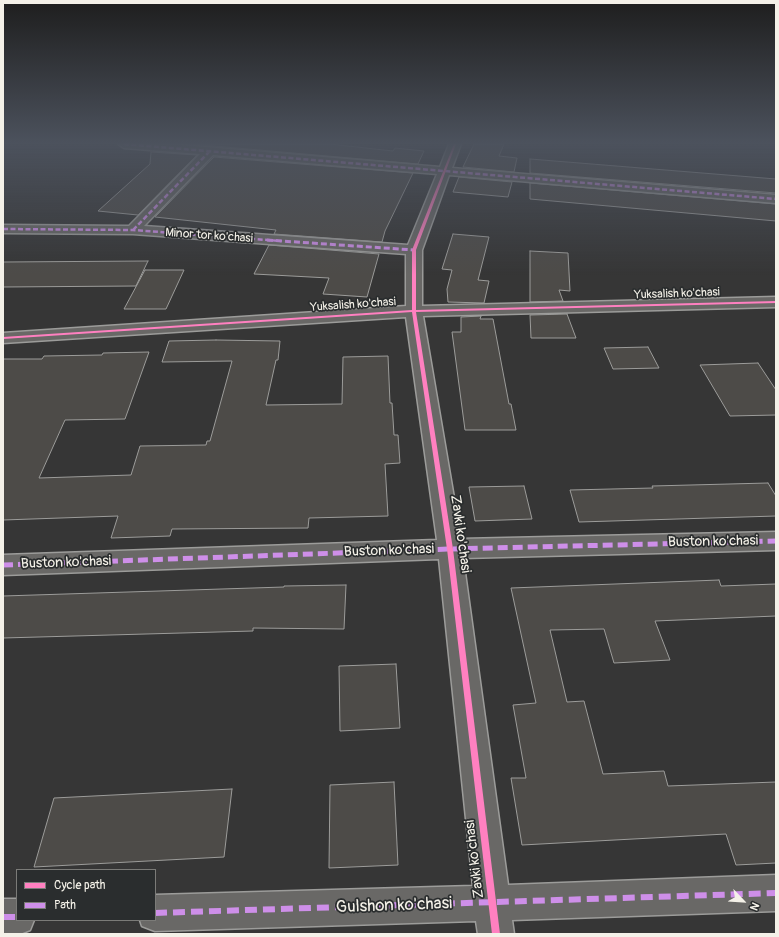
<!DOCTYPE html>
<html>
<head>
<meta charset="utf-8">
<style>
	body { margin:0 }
	#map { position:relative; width:779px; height:937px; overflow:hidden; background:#363636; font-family:Pangolin,sans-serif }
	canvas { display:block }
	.frame { position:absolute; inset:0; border:4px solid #f4f1e8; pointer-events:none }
	.legend { position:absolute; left:16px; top:869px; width:140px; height:52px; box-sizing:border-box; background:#2a2d2e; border:1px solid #7b7b78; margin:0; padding:5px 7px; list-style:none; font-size:12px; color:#f4f1e8 }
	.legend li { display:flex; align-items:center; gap:8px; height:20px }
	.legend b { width:20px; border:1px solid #7b7b78 }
	.north { position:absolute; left:723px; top:881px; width:40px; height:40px; -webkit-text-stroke:3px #2a2d2e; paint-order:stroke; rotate:115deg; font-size:11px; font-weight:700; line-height:16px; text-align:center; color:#f4f1e8 }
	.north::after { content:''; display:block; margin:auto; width:14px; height:18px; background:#f4f1e8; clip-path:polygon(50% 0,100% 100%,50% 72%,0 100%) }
</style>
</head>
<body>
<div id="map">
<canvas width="779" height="937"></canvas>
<div class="frame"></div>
<ul class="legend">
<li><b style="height:5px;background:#ff80c0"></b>Cycle path</li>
<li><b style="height:5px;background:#ce8fe9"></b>Path</li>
</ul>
<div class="north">N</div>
</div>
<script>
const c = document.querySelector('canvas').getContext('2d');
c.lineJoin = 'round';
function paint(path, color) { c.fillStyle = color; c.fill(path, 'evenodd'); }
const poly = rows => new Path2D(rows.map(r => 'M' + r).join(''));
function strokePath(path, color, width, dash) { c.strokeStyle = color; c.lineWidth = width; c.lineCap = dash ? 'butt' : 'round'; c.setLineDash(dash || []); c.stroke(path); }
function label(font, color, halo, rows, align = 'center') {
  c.font = font + ' Pangolin,sans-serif'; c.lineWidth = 3.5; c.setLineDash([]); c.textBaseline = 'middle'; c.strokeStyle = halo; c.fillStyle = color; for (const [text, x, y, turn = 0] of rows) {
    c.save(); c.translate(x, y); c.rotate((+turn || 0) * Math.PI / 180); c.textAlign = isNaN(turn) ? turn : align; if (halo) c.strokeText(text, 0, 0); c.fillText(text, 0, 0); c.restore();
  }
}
const building = poly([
	[191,144,330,144,393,151,395,148,424,151,418,164,191,144],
	[474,144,504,144,499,156,517,158,514,172,463,167,474,144],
	[151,152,197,155,138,215,98,211,150,164,151,152],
	[214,157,413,173,385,231,382,242,274,234,276,230,155,217,214,157],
	[530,159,776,179,776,193,530,173,530,159],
	[459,177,512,182,508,197,453,192,459,177],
	[530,183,776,204,776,221,530,199,530,183],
	[453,234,489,237,478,280,489,281,484,303,448,302,447,289,452,270,442,269,453,234],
	[269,245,379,254,367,297,323,294,329,278,254,274,269,245],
	[530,251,568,253,570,291,559,290,563,301,530,302,530,251],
	[148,261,136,286,3,287,3,262,148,261],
	[145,270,184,270,166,309,124,309,145,270],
	[567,314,576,338,531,338,530,315,567,314],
	[481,316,480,319,493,319,509,404,511,404,516,430,465,430,452,332,461,332,461,317,481,316],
	[216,340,280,341,278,360,276,360,266,405,342,404,343,357,388,356,390,403,392,403,394,435,398,435,400,463,385,464,388,516,309,518,308,528,172,529,170,536,111,538,118,516,3,520,3,359,42,359,44,356,102,355,103,353,149,352,125,419,65,420,39,478,131,475,140,446,206,445,207,441,210,441,232,361,162,362,169,341,216,340],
	[648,347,659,368,613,369,604,348,648,347],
	[758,363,776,390,776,415,730,416,700,365,758,363],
	[768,483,776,496,776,516,579,522,570,490,653,488,652,486,768,483],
	[524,486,532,519,475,521,469,487,524,486],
	[719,580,721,586,776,584,776,616,655,621,670,660,614,663,604,629,550,630,567,702,584,701,603,774,664,771,668,786,776,782,776,863,736,865,726,834,522,845,511,778,526,778,513,705,536,703,511,588,719,580],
	[346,585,344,629,253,628,253,631,3,638,3,596,284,587,284,586,346,585],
	[396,664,400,728,340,731,339,666,396,664],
	[394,782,398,865,329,868,330,785,394,782],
	[232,789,224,857,34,867,54,798,232,789]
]);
const street = poly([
	[118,144,170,144,440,167,449,144,461,144,452,168,776,195,776,203,449,175,422,250,422,306,776,297,776,307,423,316,461,539,776,532,776,550,463,558,508,885,776,875,776,911,512,920,514,934,478,934,476,921,155,931,142,926,140,920,155,920,155,895,473,886,439,559,3,575,3,555,437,540,406,317,3,343,3,333,406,306,406,254,133,234,3,233,3,225,129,226,200,154,124,148,118,144],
	[213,155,437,174,408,245,144,226,213,155],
	[3,899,17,899,17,920,34,920,30,930,20,934,3,934,3,899]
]);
const quietFar3 = poly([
	[124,144,776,199],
	[3,229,133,230,281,241],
	[133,230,209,152]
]);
const quietFar2 = poly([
	[267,240,414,250]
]);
const quietFar1 = poly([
	[3,565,450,549,776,541]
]);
const quiet = poly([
	[155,913,776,893],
	[3,917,17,917]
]);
const cycleway = poly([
	[454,144,456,144,416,250,416,310,776,301,776,303,416,312,453,549,500,934,492,934,447,549,412,312,3,339,3,337,412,310,412,250,454,144]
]);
const farStreetnames = [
	["Minor tor ko'chasi",209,236,4],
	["Yuksalish ko'chasi",677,294,-2],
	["Yuksalish ko'chasi",353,305,-4]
];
const streetNames = [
	["Zavki ko'chasi",460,534,82],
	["Buston ko'chasi",713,542,-1],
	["Buston ko'chasi",389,551,-2],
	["Buston ko'chasi",66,563,-2],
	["Zavki ko'chasi",475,859,-97]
];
const nearStreetnames = [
	["Gulshon ko'chasi",394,906,-2]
];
paint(building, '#4d4b48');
strokePath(building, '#9c9c9a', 1);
strokePath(street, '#9c9c9a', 3);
paint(street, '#696866');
strokePath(quietFar3, '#ce8fe9', 2.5, [5, 2.5]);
strokePath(quietFar2, '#ce8fe9', 3, [6, 3]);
strokePath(quietFar1, '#ce8fe9', 5, [10, 5]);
strokePath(quiet, '#ce8fe9', 6, [12, 6]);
paint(cycleway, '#ff80c0');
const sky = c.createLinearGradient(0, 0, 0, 275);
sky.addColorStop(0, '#1e1e1e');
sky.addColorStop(0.52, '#4c525d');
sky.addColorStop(1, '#4c525d00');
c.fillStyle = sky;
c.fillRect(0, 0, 779, 275);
label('12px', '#f4f1e8', '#2a2d2e', farStreetnames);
label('14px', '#f4f1e8', '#2a2d2e', streetNames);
label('17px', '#f4f1e8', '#2a2d2e', nearStreetnames);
</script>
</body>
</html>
